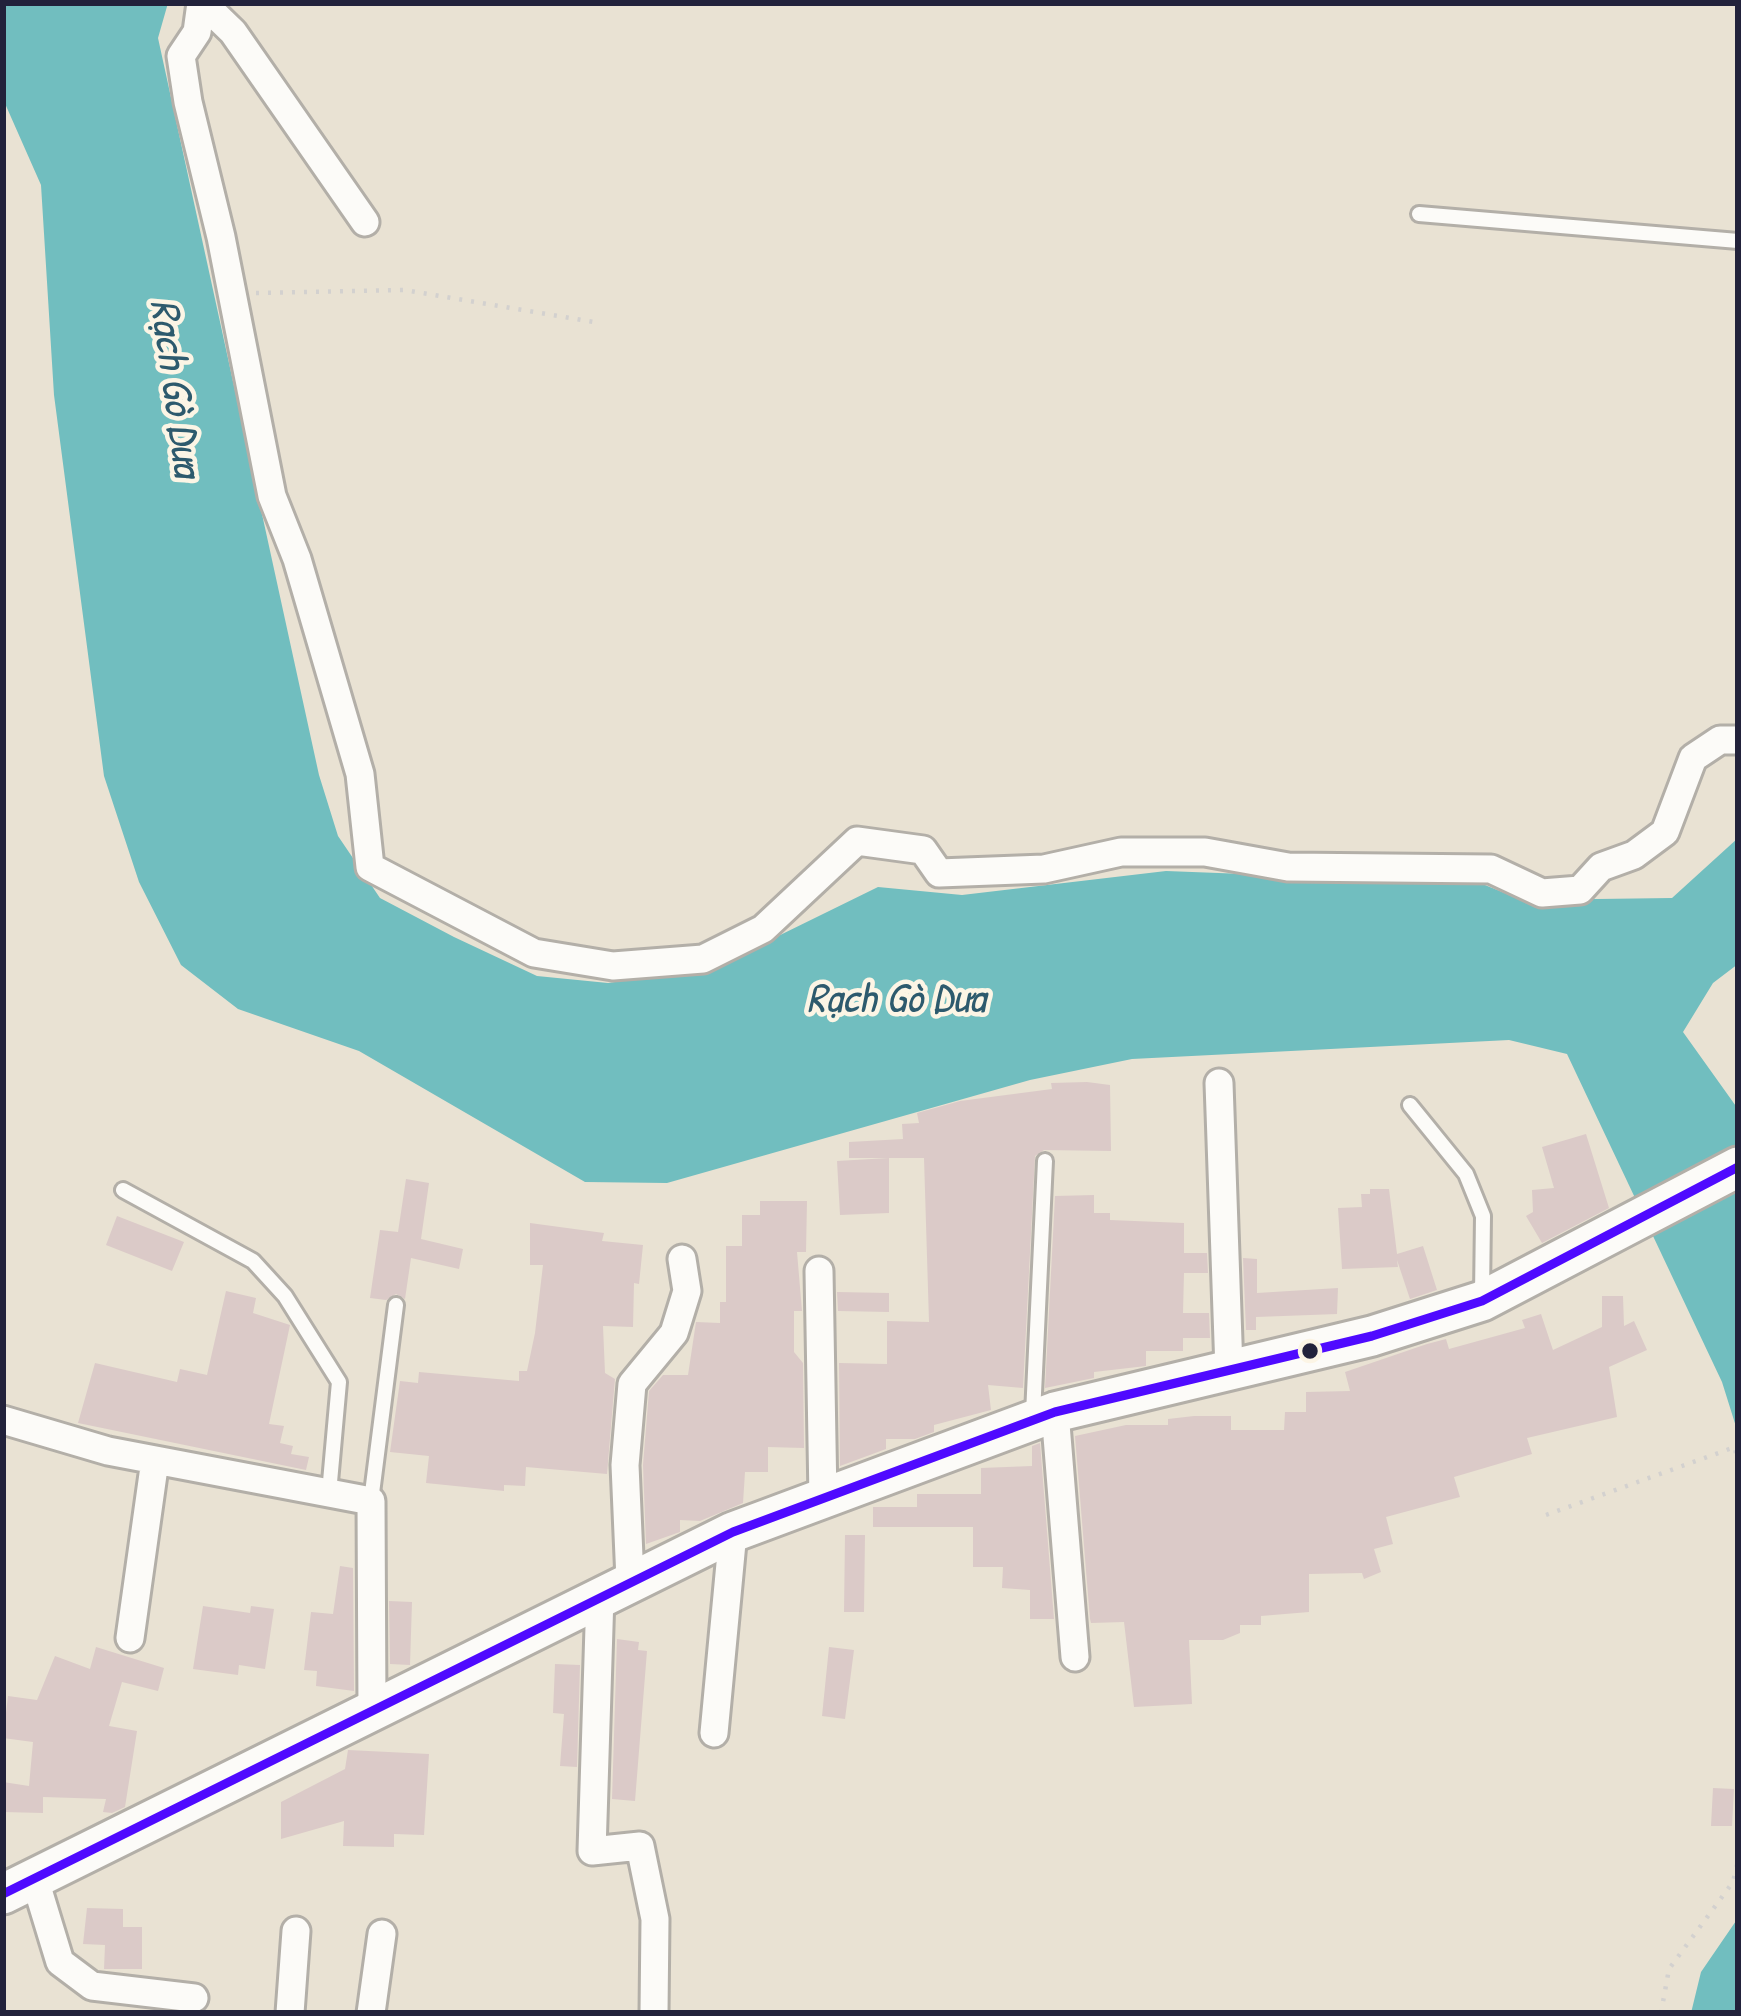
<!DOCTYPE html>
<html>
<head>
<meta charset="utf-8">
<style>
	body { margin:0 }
	#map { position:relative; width:1741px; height:2016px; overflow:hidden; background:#e9e2d3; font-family:"Patrick Hand",sans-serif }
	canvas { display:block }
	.frame { position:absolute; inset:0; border:6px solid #22223b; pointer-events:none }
</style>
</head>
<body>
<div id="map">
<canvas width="1741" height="2016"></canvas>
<div class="frame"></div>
</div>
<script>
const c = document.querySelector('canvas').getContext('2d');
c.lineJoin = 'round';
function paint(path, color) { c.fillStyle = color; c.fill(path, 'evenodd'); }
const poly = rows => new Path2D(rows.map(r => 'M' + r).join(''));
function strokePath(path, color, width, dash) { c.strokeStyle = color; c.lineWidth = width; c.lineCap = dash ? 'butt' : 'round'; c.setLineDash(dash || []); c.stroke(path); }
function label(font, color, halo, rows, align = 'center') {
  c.font = font + ' "Patrick Hand",sans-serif'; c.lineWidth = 9; c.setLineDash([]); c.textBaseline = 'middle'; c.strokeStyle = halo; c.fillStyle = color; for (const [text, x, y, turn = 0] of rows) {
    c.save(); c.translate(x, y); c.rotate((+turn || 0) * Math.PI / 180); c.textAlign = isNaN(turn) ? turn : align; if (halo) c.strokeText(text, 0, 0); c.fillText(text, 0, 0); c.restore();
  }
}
const water = poly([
	[3,3,168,3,158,38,319,775,338,836,380,898,454,937,537,976,608,983,715,967,878,887,962,895,1166,871,1480,883,1522,900,1672,898,1738,838,1738,964,1713,983,1683,1032,1738,1109,1738,1433,1722,1382,1567,1054,1509,1040,1132,1059,1030,1080,667,1183,585,1182,359,1051,238,1009,181,965,139,882,104,776,54,395,41,185,3,99],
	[1738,1918,1738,2013,1691,2013,1701,1972]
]);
const building = poly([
	[1087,1082,1110,1085,1111,1151,1044,1150,1035,1156,1023,1388,988,1385,991,1410,934,1425,934,1432,915,1439,886,1439,886,1449,840,1466,839,1363,887,1364,887,1321,929,1322,924,1158,849,1158,849,1142,903,1139,902,1124,919,1123,917,1113,960,1101,1052,1089,1051,1083],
	[1586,1134,1609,1208,1542,1243,1526,1216,1533,1212,1532,1190,1554,1188,1542,1147],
	[889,1158,889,1213,840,1215,837,1161],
	[406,1179,429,1183,421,1239,463,1249,459,1269,411,1258,405,1299,396,1294,386,1300,370,1298,380,1230,398,1232],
	[1370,1189,1389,1189,1397,1254,1423,1246,1437,1290,1410,1299,1397,1260,1398,1267,1342,1269,1338,1208,1362,1207,1361,1194,1370,1194],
	[1094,1195,1094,1213,1110,1213,1110,1220,1184,1223,1184,1253,1207,1253,1208,1273,1184,1273,1183,1313,1209,1313,1210,1338,1183,1338,1183,1351,1146,1351,1146,1366,1094,1372,1094,1378,1045,1388,1055,1196],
	[760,1201,807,1201,806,1252,797,1252,802,1311,794,1311,794,1352,803,1363,804,1448,768,1447,768,1472,745,1472,743,1503,700,1521,680,1520,680,1532,646,1544,643,1465,649,1391,663,1375,688,1375,696,1322,720,1323,720,1302,726,1302,726,1246,742,1246,742,1215,760,1215],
	[117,1216,184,1242,172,1271,106,1245],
	[530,1223,604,1233,602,1241,643,1245,639,1284,634,1283,633,1327,603,1326,605,1373,615,1379,607,1474,526,1467,525,1486,504,1485,504,1491,426,1483,429,1456,390,1452,400,1381,418,1383,419,1372,519,1381,519,1371,527,1371,535,1333,543,1265,530,1265],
	[1243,1258,1257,1259,1257,1293,1338,1288,1337,1314,1256,1317,1256,1330,1246,1330],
	[226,1291,256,1298,253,1313,290,1325,269,1424,284,1426,280,1443,293,1446,291,1454,309,1457,306,1470,78,1423,95,1363,177,1382,180,1369,207,1375],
	[837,1292,889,1293,889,1312,838,1311],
	[1602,1296,1623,1296,1624,1326,1634,1321,1647,1350,1609,1367,1617,1417,1527,1438,1532,1454,1454,1477,1460,1497,1386,1517,1393,1544,1374,1549,1381,1572,1364,1579,1362,1573,1309,1574,1309,1612,1261,1616,1261,1625,1240,1625,1240,1633,1223,1640,1189,1640,1192,1704,1134,1707,1124,1622,1091,1623,1090,1619,1075,1436,1126,1425,1168,1425,1168,1419,1194,1416,1231,1416,1231,1430,1284,1430,1285,1412,1306,1412,1306,1392,1350,1391,1345,1372,1427,1344,1446,1339,1449,1349,1525,1328,1522,1320,1541,1314,1553,1350,1602,1327],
	[1040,1443,1054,1619,1030,1619,1030,1590,1002,1588,1003,1567,973,1567,973,1527,873,1527,873,1507,917,1507,917,1494,981,1494,981,1468,1032,1466,1032,1446],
	[845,1535,865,1535,864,1612,844,1612],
	[340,1566,353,1568,354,1691,316,1686,317,1671,304,1670,311,1612,333,1614],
	[389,1601,412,1602,410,1665,390,1664],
	[203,1606,250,1613,251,1606,274,1609,265,1669,239,1665,238,1675,193,1669],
	[617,1639,639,1642,638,1650,647,1651,635,1801,612,1799],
	[96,1647,164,1668,158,1691,122,1682,109,1726,137,1731,125,1807,112,1813,103,1812,106,1799,43,1797,43,1813,3,1812,3,1782,29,1786,33,1742,3,1738,8,1696,37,1700,55,1656,90,1669],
	[829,1647,854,1650,845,1719,822,1716],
	[555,1664,580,1665,577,1767,560,1766,564,1714,553,1713],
	[348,1750,429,1754,424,1835,394,1834,394,1847,343,1846,344,1821,281,1839,281,1802,345,1769],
	[1713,1788,1734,1789,1732,1826,1711,1826],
	[87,1908,123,1909,123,1927,142,1927,142,1969,104,1969,105,1945,83,1944]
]);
const path = poly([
	[256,293,404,290,600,323],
	[1546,1515,1735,1447,1738,1469],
	[1661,2013,1669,1969,1733,1882,1738,1861]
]);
const service = poly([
	[1419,214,1738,241],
	[1410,1105,1466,1174,1483,1216,1482,1295],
	[123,1190,253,1261,285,1296,339,1382,329,1493],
	[1033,1414,1045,1161],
	[371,1501,396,1305]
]);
const minor = poly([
	[201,3,197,32,181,56,188,102,221,237,272,496,297,559,360,774,370,867,534,953,613,966,703,959,763,929,857,841,923,850,939,873,1044,869,1121,852,1205,852,1288,867,1491,869,1542,893,1580,890,1601,867,1634,855,1665,832,1693,758,1720,740,1738,740],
	[203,3,233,32,365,222],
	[1219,1083,1229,1370],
	[819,1271,823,1499],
	[1055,1412,1075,1657],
	[3,1420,108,1451,371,1501,372,1710],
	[630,1580,625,1465,632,1384,674,1333,687,1291,682,1259],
	[600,1595,592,1851,640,1846,655,1919,654,2013],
	[130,1638,155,1460],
	[714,1733,733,1532],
	[35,1880,60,1962,92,1986,194,1998],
	[290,2013,296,1931],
	[371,2013,382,1934]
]);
const secondary = poly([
	[3,1894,733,1532,1055,1412,1372,1336,1482,1301,1738,1167]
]);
const bus1 = poly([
	[3,1894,733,1532,1055,1412,1372,1336,1482,1301,1738,1167]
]);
const markers = [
	[1310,1351,10,"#22223b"]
];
const waterNames = [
	["Rạch Gò Dưa",174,388,82],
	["Rạch Gò Dưa",896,1001]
];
paint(water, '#71bebf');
paint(building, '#dbcac8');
strokePath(service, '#b3afa8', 20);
strokePath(minor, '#b3afa8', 33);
strokePath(secondary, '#b3afa8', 45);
strokePath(path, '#d3d1cf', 4.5, [3, 9]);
strokePath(service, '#fcfbf8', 14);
strokePath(minor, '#fcfbf8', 27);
strokePath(secondary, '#fcfbf8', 39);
strokePath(bus1, '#4f0aff', 9);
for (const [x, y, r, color] of markers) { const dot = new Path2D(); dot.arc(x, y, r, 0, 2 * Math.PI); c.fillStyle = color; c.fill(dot); strokePath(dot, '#fcf5e5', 4.5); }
label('italic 42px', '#2d5a6d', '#fcf5e5', waterNames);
</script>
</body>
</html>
